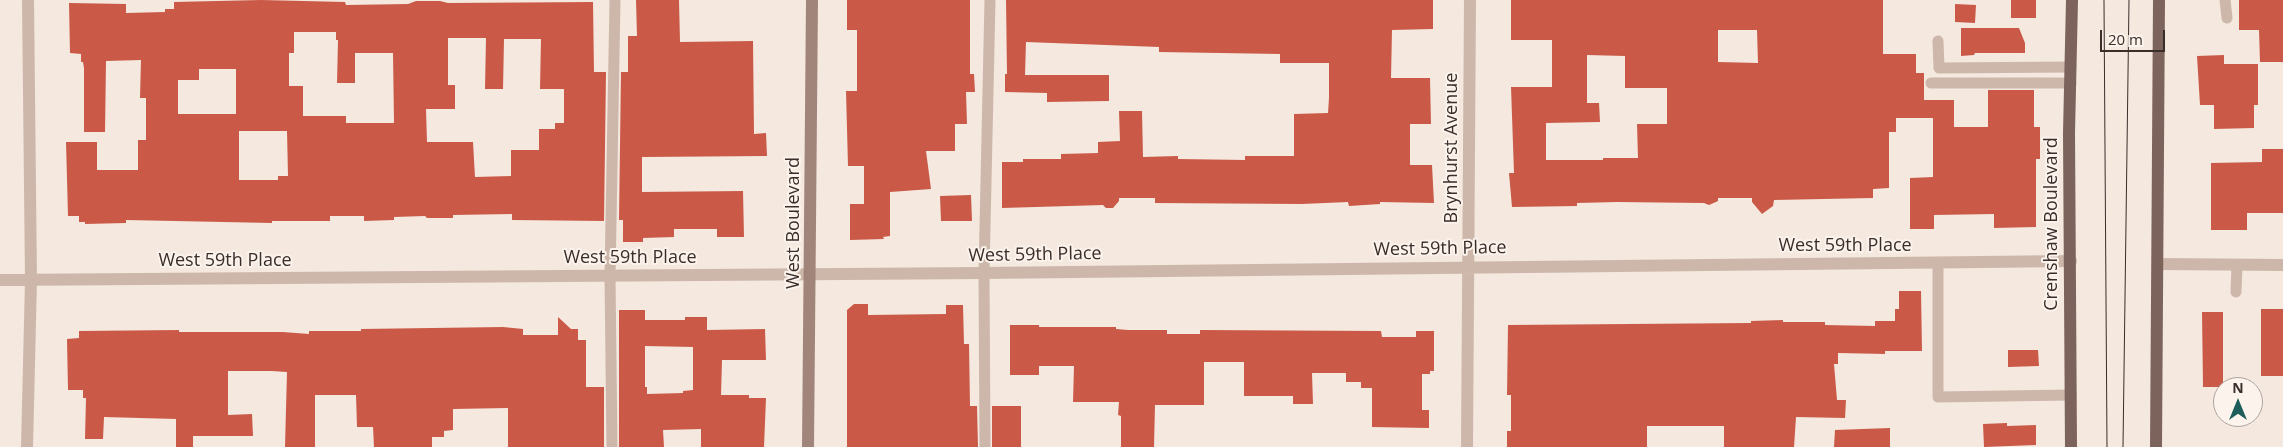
<!DOCTYPE html>
<html>
<head>
<meta charset="utf-8">
<style>
	body { margin:0 }
	#map { position:relative; width:2283px; height:447px; overflow:hidden; background:#f4e8df; font-family:"Open Sans",sans-serif }
	canvas { display:block }
	.north { position:absolute; left:2213px; top:377px; width:50px; height:50px; box-sizing:border-box; background:#fbf3ec; border:1px solid #aea49e; border-radius:50%; rotate:0deg; font-size:14px; font-weight:700; line-height:20px; text-align:center; color:#3a2d2a }
	.north::after { content:''; display:block; margin:auto; width:18px; height:22px; background:#1d5d5b; clip-path:polygon(50% 0,100% 100%,50% 72%,0 100%) }
	.scale { position:absolute; left:2100px; top:30px; width:65px; height:22px; box-sizing:border-box; border:2px solid #3a2d2a; border-top:0; padding-left:6px; font-size:15px; line-height:18px; white-space:nowrap; color:#3a2d2a; -webkit-text-stroke:4px #fbf3ec; paint-order:stroke }
</style>
</head>
<body>
<div id="map">
<canvas width="2283" height="447"></canvas>
<div class="north">N</div>
<div class="scale">20 m</div>
</div>
<script>
const c = document.querySelector('canvas').getContext('2d');
c.lineJoin = 'round';
function paint(path, color) { c.fillStyle = color; c.fill(path, 'evenodd'); }
const poly = rows => new Path2D(rows.map(r => 'M' + r).join(''));
function strokePath(path, color, width, dash) { c.strokeStyle = color; c.lineWidth = width; c.lineCap = dash ? 'butt' : 'round'; c.setLineDash(dash || []); c.stroke(path); }
function label(font, color, halo, rows, align = 'center') {
  c.font = font + ' "Open Sans",sans-serif'; c.lineWidth = 4; c.setLineDash([]); c.textBaseline = 'middle'; c.strokeStyle = halo; c.fillStyle = color; for (const [text, x, y, turn = 0] of rows) {
    c.save(); c.translate(x, y); c.rotate((+turn || 0) * Math.PI / 180); c.textAlign = isNaN(turn) ? turn : align; if (halo) c.strokeText(text, 0, 0); c.fillText(text, 0, 0); c.restore();
  }
}
const building = poly([
	[261,0,345,2,346,5,408,4,416,1,440,1,448,3,593,2,594,72,606,72,604,221,512,220,512,214,453,215,453,218,427,218,425,216,394,217,394,220,364,221,364,216,330,216,330,221,272,221,272,223,126,220,126,223,85,224,85,222,79,222,79,216,68,216,66,142,97,142,97,170,138,170,138,140,146,140,146,98,140,98,141,60,106,61,105,132,84,132,84,68,83,62,81,62,81,54,70,53,69,3,126,4,126,13,165,12,165,9,174,9,174,2],
	[294,32,336,32,336,40,338,40,337,83,355,83,355,53,393,53,394,123,346,123,346,116,303,116,303,86,289,86,289,53,294,53],
	[448,38,486,38,485,89,503,89,504,39,541,39,540,89,564,89,564,123,555,123,555,129,539,129,539,150,511,150,511,176,475,177,473,142,427,142,426,109,455,109,455,85,448,85],
	[199,69,236,69,236,114,178,114,178,80,199,80],
	[239,131,287,131,288,176,278,176,278,180,239,180],
	[636,0,679,0,680,42,753,41,754,134,766,133,767,156,642,157,642,192,743,191,744,237,717,237,717,229,674,229,674,237,643,238,643,242,623,242,623,220,619,220,621,72,628,72,628,36,637,36],
	[847,0,970,0,970,74,974,74,975,92,966,92,967,124,955,124,955,151,926,151,931,189,890,192,890,236,883,237,884,239,850,240,850,204,864,204,864,166,848,166,846,91,857,91,857,30,847,30],
	[1006,0,1433,0,1433,29,1392,30,1391,78,1430,78,1431,124,1410,124,1410,165,1432,165,1434,203,1380,202,1380,204,1349,206,1348,202,1302,204,1155,203,1155,198,1119,198,1119,201,1113,208,1106,208,1103,205,1002,208,1002,162,1023,162,1023,159,1061,159,1061,154,1098,153,1098,142,1120,141,1119,111,1142,111,1143,157,1178,156,1178,159,1245,160,1245,156,1294,156,1294,114,1328,113,1329,98,1329,63,1280,63,1280,54,1159,52,1159,47,1026,42,1025,75,1109,75,1109,101,1047,102,1047,93,1005,92,1005,74,1007,74],
	[1511,0,1883,0,1883,54,1916,54,1916,73,1924,73,1924,100,1954,100,1954,127,1988,127,1988,90,2034,90,2034,127,2040,127,2040,159,2036,159,2036,227,1994,228,1994,214,1934,215,1934,229,1910,229,1910,178,1933,177,1933,118,1896,118,1896,132,1889,132,1889,188,1873,189,1873,198,1774,200,1773,206,1762,214,1752,202,1752,198,1718,198,1718,201,1709,205,1704,203,1617,202,1577,203,1577,206,1512,207,1509,173,1514,173,1511,87,1552,87,1552,40,1511,40],
	[1718,30,1757,30,1758,63,1718,62],
	[1587,55,1625,56,1625,88,1667,88,1667,124,1637,124,1638,158,1603,158,1603,160,1546,160,1546,123,1600,122,1599,103,1587,103],
	[2011,0,2036,0,2036,18,2011,18],
	[2239,0,2283,0,2283,62,2260,62,2259,30,2239,30],
	[1955,4,1976,5,1975,23,1955,22],
	[1961,28,2019,28,2025,43,2025,53,1975,53,1974,55,1961,56],
	[2224,55,2224,64,2258,64,2258,105,2254,105,2254,128,2214,129,2214,105,2200,105,2197,56],
	[2262,149,2283,149,2283,213,2247,213,2247,230,2211,230,2211,163,2262,162],
	[971,195,972,221,941,221,940,196],
	[1899,291,1921,291,1922,351,1885,351,1885,354,1838,353,1838,364,1834,364,1837,400,1846,400,1845,418,1796,417,1794,447,1724,447,1724,426,1647,426,1647,447,1507,447,1507,431,1511,431,1511,395,1507,395,1508,325,1751,323,1751,321,1783,320,1783,322,1825,322,1825,325,1875,326,1875,321,1895,321,1895,309,1899,309],
	[854,304,868,304,868,315,946,314,946,305,963,305,964,344,969,344,970,406,977,406,978,447,847,447,847,310],
	[2261,309,2283,309,2283,376,2261,376],
	[619,310,645,310,645,320,685,320,685,317,707,317,707,330,765,329,766,360,722,360,721,395,749,395,749,398,766,398,764,447,701,447,701,429,663,430,664,447,619,447],
	[645,346,693,347,693,390,683,391,683,393,647,394,647,387,645,387],
	[2202,312,2223,312,2223,387,2203,387],
	[558,317,571,329,578,329,578,340,586,340,586,387,604,387,604,447,508,447,508,408,453,409,453,430,444,431,444,437,432,437,432,447,374,447,373,427,357,427,356,395,315,395,315,447,285,447,287,372,271,371,228,371,228,415,252,414,253,436,193,436,193,447,176,447,176,419,104,417,103,439,85,439,86,398,83,398,83,390,68,390,67,339,79,338,79,331,179,330,179,332,283,332,309,334,309,331,361,331,361,329,503,327,523,329,523,335,558,335],
	[1010,325,1039,325,1039,327,1116,327,1116,329,1128,330,1167,330,1167,334,1200,334,1200,330,1381,331,1382,337,1416,337,1416,331,1434,331,1434,371,1430,371,1430,374,1422,374,1422,410,1429,410,1429,428,1372,427,1372,388,1361,388,1361,382,1346,382,1346,373,1312,373,1313,404,1293,404,1293,396,1244,396,1244,362,1204,362,1204,405,1155,405,1154,447,1121,447,1121,416,1118,415,1119,402,1073,402,1074,366,1039,366,1039,375,1010,375],
	[2008,350,2038,350,2039,366,2008,367],
	[992,406,1021,406,1021,447,992,447],
	[2007,423,2007,426,2036,425,2036,445,1984,447,1983,424],
	[1890,428,1890,447,1834,447,1835,430]
]);
const lane = poly([
	[2225,0,2227,18],
	[1938,41,1939,68,2071,67],
	[1931,83,2071,83],
	[1938,263,1938,397,2071,395],
	[2236,292,2237,265],
	[612,447,610,276,615,0],
	[985,447,984,273,990,0]
]);
const street = poly([
	[2159,264,2283,265],
	[0,280,984,273,2071,261],
	[27,447,31,280,28,0],
	[1467,447,1470,0]
]);
const secondary = poly([
	[808,447,812,0]
]);
const primary = poly([
	[2071,447,2069,133,2072,0],
	[2156,447,2159,0]
]);
const tram = poly([
	[2104,0,2107,447],
	[2123,447,2129,0]
]);
const streetNames = [
	["Brynhurst Avenue",1452,148,-90],
	["West Boulevard",794,223,-90],
	["Crenshaw Boulevard",2052,224,-90],
	["West 59th Place",1845,246],
	["West 59th Place",1440,249,-1],
	["West 59th Place",1035,255,-1],
	["West 59th Place",630,258],
	["West 59th Place",225,261]
];
paint(building, '#ca5a47');
strokePath(lane, '#cdb7aa', 11);
strokePath(street, '#cdb7aa', 12);
strokePath(secondary, '#a1857b', 12);
strokePath(primary, '#7c635b', 12);
strokePath(tram, '#3a2d2a', 1);
label('18px', '#3a2d2a', '#fbf3ec', streetNames);
</script>
</body>
</html>
